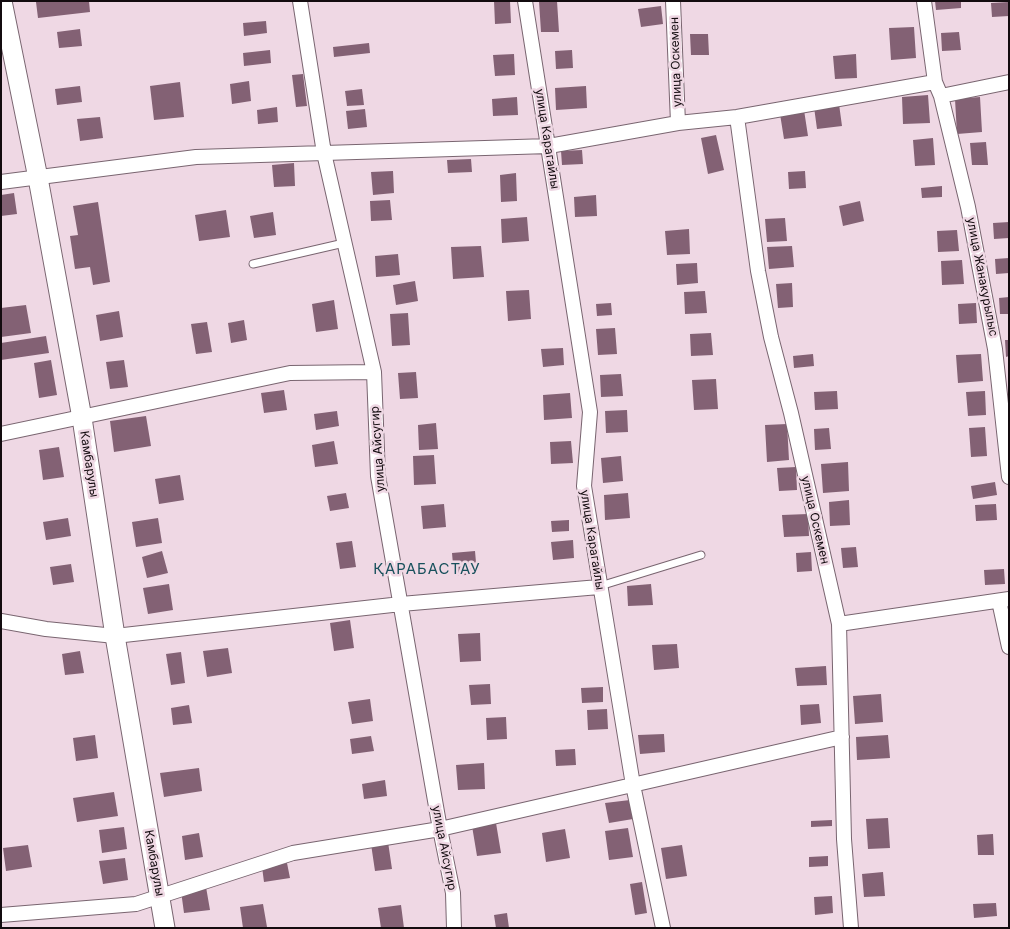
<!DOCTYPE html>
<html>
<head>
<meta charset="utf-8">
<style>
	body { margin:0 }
	#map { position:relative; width:1010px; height:929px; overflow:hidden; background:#efd8e4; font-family:Inter,sans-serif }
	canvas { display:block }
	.frame { position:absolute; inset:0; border:2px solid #130b0f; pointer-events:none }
</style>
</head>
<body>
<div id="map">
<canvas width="1010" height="929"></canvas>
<div class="frame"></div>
</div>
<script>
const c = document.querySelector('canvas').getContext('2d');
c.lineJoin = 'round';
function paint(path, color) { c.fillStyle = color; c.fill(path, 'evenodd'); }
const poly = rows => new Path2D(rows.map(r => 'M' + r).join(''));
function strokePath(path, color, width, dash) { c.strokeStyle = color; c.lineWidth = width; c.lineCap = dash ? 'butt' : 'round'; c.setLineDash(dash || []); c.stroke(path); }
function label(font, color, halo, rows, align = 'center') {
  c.font = font + ' Inter,sans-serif'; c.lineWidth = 5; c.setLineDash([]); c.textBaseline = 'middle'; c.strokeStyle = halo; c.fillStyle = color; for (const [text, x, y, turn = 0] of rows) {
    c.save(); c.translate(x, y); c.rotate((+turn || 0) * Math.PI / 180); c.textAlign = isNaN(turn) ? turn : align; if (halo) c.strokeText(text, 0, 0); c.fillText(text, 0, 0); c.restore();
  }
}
const building = poly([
	[89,1,90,12,38,18,36,2],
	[494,1,510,1,511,23,495,24],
	[539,1,557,1,559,32,541,32],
	[935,1,961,1,961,8,936,10],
	[1009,2,1009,16,992,17,991,3],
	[661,6,663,24,641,27,638,9],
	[266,21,267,33,244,36,243,23],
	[914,27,916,58,891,60,889,28],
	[80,29,82,46,59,48,57,32],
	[959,32,961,50,942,51,941,33],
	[690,34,708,34,709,55,691,55],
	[369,43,370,53,334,57,333,47],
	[270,50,271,63,244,66,243,53],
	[572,50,573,68,556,69,555,51],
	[514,54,515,75,495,76,493,55],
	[856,54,857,78,835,79,833,56],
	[303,74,307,106,296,107,292,75],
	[249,81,251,101,232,104,230,84],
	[180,82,184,117,154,120,150,86],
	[80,86,82,102,57,105,55,89],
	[586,86,587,108,556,110,555,88],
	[362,89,364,105,347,106,345,91],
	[928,95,930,123,903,124,902,97],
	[517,97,518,115,493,116,492,99],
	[980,97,982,132,957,134,955,99],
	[839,104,842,126,817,129,814,107],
	[277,107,278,122,258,124,257,110],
	[365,109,367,127,348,129,346,111],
	[804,110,808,136,784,139,780,114],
	[100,117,103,138,80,141,77,119],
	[716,135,724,170,708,174,701,138],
	[933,138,935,165,915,166,913,140],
	[986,142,988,165,972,165,970,143],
	[582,150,583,164,562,165,561,151],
	[471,159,472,172,448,173,447,160],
	[294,163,295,186,274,187,272,165],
	[393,171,394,193,373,195,371,172],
	[805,171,806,188,789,189,788,172],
	[516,173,517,201,501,202,500,175],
	[942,186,942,197,922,198,921,188],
	[14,193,17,214,1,216,1,195],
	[596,195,597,216,575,217,574,197],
	[390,200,392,220,371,221,370,201],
	[860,201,864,221,843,226,839,206],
	[98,202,110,282,93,285,90,267,75,269,70,236,78,235,73,206],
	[226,210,230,237,199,241,195,215],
	[273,212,276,235,254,238,250,216],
	[527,217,529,241,502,243,501,219],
	[785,218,787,241,767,242,765,219],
	[1009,222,1009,238,994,239,993,223],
	[689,229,690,254,667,255,665,231],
	[957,230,959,251,938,252,937,231],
	[481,246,484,277,453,279,451,247],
	[792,246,794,267,769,269,767,247],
	[398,254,400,275,376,277,375,256],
	[1009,258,1009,273,996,274,995,259],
	[962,260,964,284,942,285,941,261],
	[697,263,698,283,677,285,676,264],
	[415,281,418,301,396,305,393,285],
	[792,283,793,307,778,308,776,284],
	[529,290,531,319,508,321,506,291],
	[705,291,707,313,685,314,684,292],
	[1009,297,1009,314,1000,314,999,298],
	[334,300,338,329,316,332,312,304],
	[611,303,612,315,597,316,596,304],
	[976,303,977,323,959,324,958,304],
	[26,305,31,333,1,337,1,308],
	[119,311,123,337,100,341,96,315],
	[408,313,410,345,392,346,390,314],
	[244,320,247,340,231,343,228,323],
	[207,322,212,352,196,354,191,324],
	[615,328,617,354,598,355,596,329],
	[711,333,713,355,691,356,690,334],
	[46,336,49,353,1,360,1,343],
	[1005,340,1009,340,1009,356,1006,357],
	[563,348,564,365,543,367,541,349],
	[813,354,814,366,794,368,793,356],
	[981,354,983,381,958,383,956,355],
	[51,360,57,395,39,398,34,363],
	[124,360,128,387,110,389,106,362],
	[416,372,418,398,400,399,398,373],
	[621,374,623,396,601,397,600,375],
	[716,379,718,409,694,410,692,380],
	[284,390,287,410,264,413,261,393],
	[837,391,838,409,815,410,814,392],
	[985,391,986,415,968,416,966,392],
	[570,393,572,418,544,420,543,395],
	[627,410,628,432,606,433,605,411],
	[337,411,339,426,316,430,314,414],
	[146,416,151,446,114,452,110,421],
	[436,423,438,449,419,450,418,425],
	[787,424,789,460,767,462,765,425],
	[985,427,987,456,971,457,969,428],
	[829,428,831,449,815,450,814,429],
	[334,441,338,464,315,467,312,445],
	[571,441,573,463,551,464,550,442],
	[59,447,64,477,43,480,39,450],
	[434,455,436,484,414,485,413,456],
	[621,456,623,481,603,483,601,458],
	[848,462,849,491,823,493,821,464],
	[796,467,797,490,779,491,777,468],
	[180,475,184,500,159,504,155,479],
	[995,482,997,495,973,499,971,486],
	[346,493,349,508,330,511,327,496],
	[628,493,630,518,605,520,604,495],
	[849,500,850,525,830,526,829,502],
	[444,504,446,527,423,529,421,506],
	[996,504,997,520,976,521,975,505],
	[808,514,809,536,784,537,782,515],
	[68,518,71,536,46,540,43,522],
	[158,518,162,543,136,547,132,522],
	[569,520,569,531,552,532,551,521],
	[573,540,574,558,553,560,551,542],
	[352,541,356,567,340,569,336,543],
	[856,547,858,567,843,568,841,548],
	[162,551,168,573,147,578,142,557],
	[475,551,477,574,454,576,452,553],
	[811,552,812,571,797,572,796,553],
	[71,564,74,582,53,585,50,567],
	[1004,569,1005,584,985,585,984,570],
	[169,584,173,610,148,614,143,588],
	[651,584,653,605,628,606,627,586],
	[350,620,354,648,334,651,330,623],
	[480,633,481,661,460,662,458,634],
	[677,644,679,668,654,670,652,645],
	[228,648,232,673,207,677,203,651],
	[80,651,84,673,65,675,62,654],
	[181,652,185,683,171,685,166,654],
	[826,666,827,685,797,686,795,668],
	[490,684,491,704,471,705,469,685],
	[603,687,603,702,582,703,581,688],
	[881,694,883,722,855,724,853,696],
	[370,699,373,721,352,724,348,702],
	[819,704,821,723,801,725,800,705],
	[189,705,192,723,173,725,171,708],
	[607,709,608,729,588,730,587,710],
	[506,717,507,739,487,740,486,718],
	[664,734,665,752,640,754,638,735],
	[95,735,98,758,76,761,73,738],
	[888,735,890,758,857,760,856,737],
	[371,736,374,751,352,754,350,739],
	[575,749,576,765,556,766,555,750],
	[484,763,485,789,458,790,456,765],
	[199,768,202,791,164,797,160,773],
	[385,780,387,796,364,799,362,784],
	[114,792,118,816,77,822,73,798],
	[630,800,633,819,609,823,605,803],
	[888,818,890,848,868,849,866,819],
	[832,820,832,826,811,827,811,821],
	[496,823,501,853,477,856,472,826],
	[124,827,127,849,102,853,99,830],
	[628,828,633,857,609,860,605,831],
	[565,829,570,858,546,862,542,833],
	[199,833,203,857,185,860,182,836],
	[993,834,994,855,978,855,977,835],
	[388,842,392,869,375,871,371,844],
	[28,845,32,867,6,871,3,848],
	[682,845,687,876,666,879,661,848],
	[828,856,828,866,809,867,809,857],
	[125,858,128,880,103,884,99,861],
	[287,863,290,878,264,882,262,867],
	[883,872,885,896,864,897,862,874],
	[642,882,647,913,635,915,630,884],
	[206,887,210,910,184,913,181,891],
	[832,896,833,913,815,915,814,897],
	[996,903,997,916,974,918,973,904],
	[263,904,267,927,243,928,240,907],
	[401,905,404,928,381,928,378,908],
	[507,913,509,928,496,928,494,915]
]);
const lane = poly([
	[253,264,344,243],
	[600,586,701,555]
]);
const street = poly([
	[300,1,324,153,374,372,378,476,440,829,453,893,454,928],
	[525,1,590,412,584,486,633,785,663,928],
	[673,1,678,123],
	[924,1,935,82,941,96,968,207,995,349,1009,477],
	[941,96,1009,82],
	[737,117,758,271,771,337,791,413,839,624,844,839,851,928],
	[1,182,196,157,549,146,678,123,737,117,935,82],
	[1,434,290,373,374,372],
	[999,601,1009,647],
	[1,621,46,629,115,636,401,604,599,587],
	[839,624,1009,599],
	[1,915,136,904,293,853,440,829,842,737]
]);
const secondary = poly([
	[2,1,38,178,82,418,115,636,165,928]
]);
const streetNames = [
	["улица Оскемен",676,62,-92],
	["улица Карагайлы",547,139,81],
	["улица Жанакурылыс",982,277,79],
	["улица Айсугир",378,449,-94],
	["Камбарулы",89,464,81],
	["улица Оскемен",815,520,77],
	["улица Карагайлы",592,540,81],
	["улица Айсугир",444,848,79],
	["Камбарулы",154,863,80]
];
const quarterNames = [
	["ҚАРАБАСТАУ",427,569]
];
paint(building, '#836174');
strokePath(lane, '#796570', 9);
strokePath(street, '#796570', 16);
strokePath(secondary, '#796570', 21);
strokePath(lane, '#fff', 7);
strokePath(street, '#fff', 14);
strokePath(secondary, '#fff', 19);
label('12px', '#130b0f', '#efd8e4', streetNames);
c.letterSpacing = '1px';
label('15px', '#18505c', '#efd8e4', quarterNames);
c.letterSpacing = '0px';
</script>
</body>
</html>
